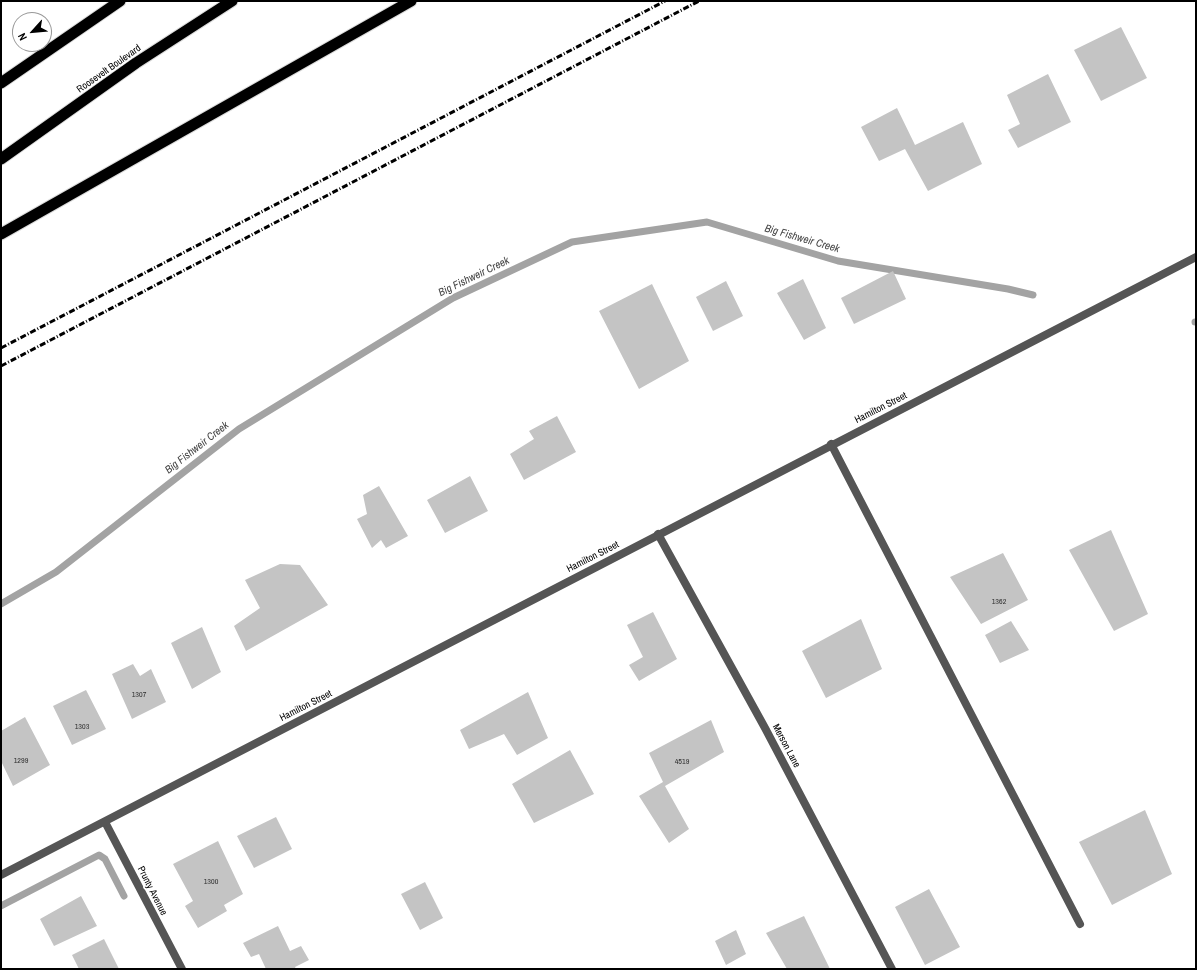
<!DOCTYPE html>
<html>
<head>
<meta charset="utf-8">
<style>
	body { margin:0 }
	#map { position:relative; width:1197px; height:970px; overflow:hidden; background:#fff; font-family:"Archivo Narrow",sans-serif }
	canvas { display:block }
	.frame { position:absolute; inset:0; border:2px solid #000; pointer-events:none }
	.north { position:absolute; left:12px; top:12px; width:40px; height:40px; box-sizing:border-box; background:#fff; border:1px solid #999; border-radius:50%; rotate:243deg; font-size:11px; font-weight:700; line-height:16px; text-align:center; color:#000 }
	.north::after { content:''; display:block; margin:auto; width:14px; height:18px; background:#000; clip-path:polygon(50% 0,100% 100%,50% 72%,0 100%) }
</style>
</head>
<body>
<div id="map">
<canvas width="1197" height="970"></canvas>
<div class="frame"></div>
<div class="north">N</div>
</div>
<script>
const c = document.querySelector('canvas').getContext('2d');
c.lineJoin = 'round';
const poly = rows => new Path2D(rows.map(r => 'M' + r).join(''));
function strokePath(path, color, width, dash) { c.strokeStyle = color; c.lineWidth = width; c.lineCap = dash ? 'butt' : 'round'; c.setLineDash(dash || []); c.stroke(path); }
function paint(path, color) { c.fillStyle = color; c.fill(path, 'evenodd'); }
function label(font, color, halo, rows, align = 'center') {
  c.font = font + ' "Archivo Narrow",sans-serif'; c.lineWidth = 3.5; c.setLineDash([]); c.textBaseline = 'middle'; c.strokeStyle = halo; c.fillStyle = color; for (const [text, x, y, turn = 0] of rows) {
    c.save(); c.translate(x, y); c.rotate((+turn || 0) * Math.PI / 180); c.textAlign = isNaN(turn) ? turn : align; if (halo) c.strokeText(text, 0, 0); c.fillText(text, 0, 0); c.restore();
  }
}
const stream = poly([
	[1195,322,1196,322],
	[1,604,56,572,239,429,453,298,572,242,707,222,838,261,1008,289,1033,295],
	[1,906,99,855,105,859,124,896]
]);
const building = poly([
	[1121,27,1147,78,1101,101,1074,50],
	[1048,74,1071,122,1018,148,1008,130,1020,124,1007,95],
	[897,108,915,145,963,122,982,164,928,191,905,149,879,161,861,127],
	[893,271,906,299,854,324,841,298],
	[803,279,826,328,804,340,777,293],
	[726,281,743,316,713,331,696,297],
	[652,284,689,361,639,389,599,311],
	[557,416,576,452,524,480,510,454,534,439,529,431],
	[470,476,488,511,445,533,427,500],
	[379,486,408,536,386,548,381,540,372,548,357,519,367,514,363,495],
	[1111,530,1148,614,1114,631,1069,550],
	[1003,553,1028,600,981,624,950,577],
	[280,564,300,565,328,605,246,651,234,626,260,608,245,580],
	[653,612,677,659,639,681,629,665,643,657,627,625],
	[861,619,882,669,826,698,802,651],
	[1011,621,1029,650,1000,663,985,635],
	[202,627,221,672,192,689,171,643],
	[133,664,140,676,151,669,166,702,132,719,112,674],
	[86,690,106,729,72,745,53,706],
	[528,692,548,738,517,755,504,734,469,749,460,730],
	[25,717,50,765,13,786,1,761,1,731],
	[711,720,724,752,665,786,689,829,669,843,639,796,663,782,649,753],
	[570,750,594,794,534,823,512,784],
	[1145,810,1172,874,1112,905,1079,842],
	[276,817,292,849,254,868,237,836],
	[218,841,243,894,224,905,227,911,198,928,185,906,193,901,173,864],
	[425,882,443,918,420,930,401,894],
	[929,889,960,947,925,965,895,907],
	[81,896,97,926,54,946,40,919],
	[804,916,830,969,787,969,766,933],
	[278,926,290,951,301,946,309,960,295,967,296,969,266,969,259,954,251,957,243,943],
	[736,930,746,954,726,965,715,941],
	[104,939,119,969,79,969,72,955]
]);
const minor = poly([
	[831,444,1080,924],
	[658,534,765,728,892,969],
	[105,822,182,969]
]);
const tertiary = poly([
	[1,875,1196,257]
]);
const trunk = poly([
	[1,83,120,1],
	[1,159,136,63,232,1],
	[1,234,411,1]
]);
const rail = poly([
	[1,348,665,1],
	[1,366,699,1]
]);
const numberNames = [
	["1362",999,602],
	["1307",139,695],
	["1303",82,727],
	["1299",21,761],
	["4519",682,762],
	["1300",211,882]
];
const streetNames = [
	["Roosevelt Boulevard",109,69,-35],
	["Hamilton Street",881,408,-27],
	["Hamilton Street",593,557,-27],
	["Hamilton Street",306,706,-27],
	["Merson Lane",786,746,62],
	["Prunty Avenue",152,891,63]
];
const waterNames = [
	["Big Fishweir Creek",802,239,16],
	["Big Fishweir Creek",474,277,-26],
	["Big Fishweir Creek",197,448,-38]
];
strokePath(stream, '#a3a3a3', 7);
paint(building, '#c4c4c4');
strokePath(trunk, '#dbdbdb', 13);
strokePath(minor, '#555', 8);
strokePath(tertiary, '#555', 8);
strokePath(trunk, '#000', 11);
strokePath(rail, '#000', 3, [6, 2, 1, 2]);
label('8px', '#313131', null, numberNames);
label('10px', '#000', '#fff', streetNames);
label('italic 11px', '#444', '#fff', waterNames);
</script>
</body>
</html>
